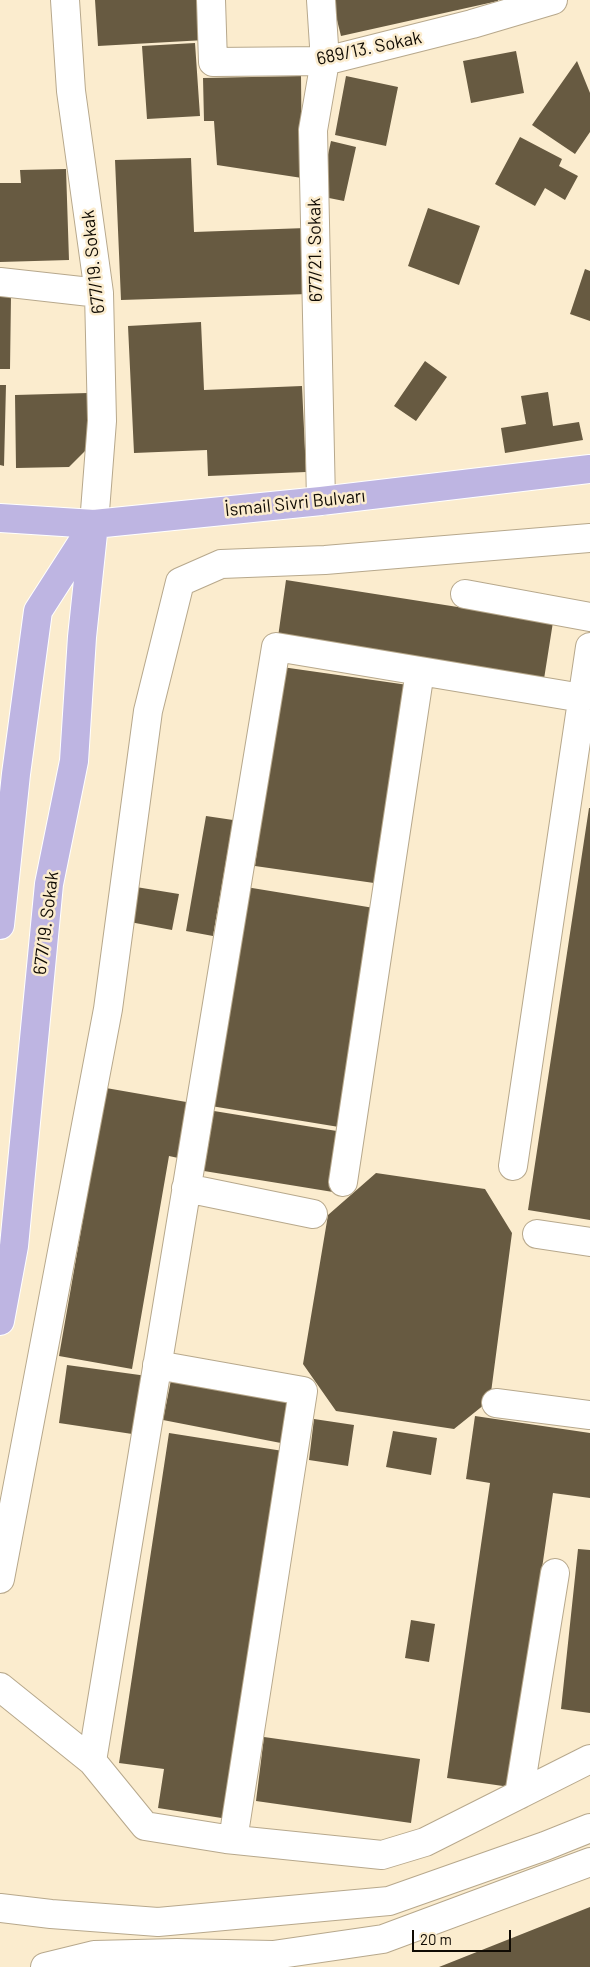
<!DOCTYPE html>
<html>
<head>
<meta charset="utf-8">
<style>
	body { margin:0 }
	#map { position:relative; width:590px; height:1967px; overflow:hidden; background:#fbecce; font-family:Barlow,sans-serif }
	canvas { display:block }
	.scale { position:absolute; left:412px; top:1930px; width:99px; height:22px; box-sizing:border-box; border:2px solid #100b03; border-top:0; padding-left:6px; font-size:15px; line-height:18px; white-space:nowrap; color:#100b03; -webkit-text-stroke:4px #fbecce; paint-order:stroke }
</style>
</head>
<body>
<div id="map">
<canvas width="590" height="1967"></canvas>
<div class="scale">20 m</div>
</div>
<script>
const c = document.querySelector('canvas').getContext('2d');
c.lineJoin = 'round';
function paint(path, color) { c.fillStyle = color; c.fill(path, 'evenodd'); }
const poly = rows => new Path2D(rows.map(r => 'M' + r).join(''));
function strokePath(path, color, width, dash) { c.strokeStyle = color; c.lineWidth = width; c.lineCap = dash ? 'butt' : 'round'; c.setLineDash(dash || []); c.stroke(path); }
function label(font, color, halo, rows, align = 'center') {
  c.font = font + ' Barlow,sans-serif'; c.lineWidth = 5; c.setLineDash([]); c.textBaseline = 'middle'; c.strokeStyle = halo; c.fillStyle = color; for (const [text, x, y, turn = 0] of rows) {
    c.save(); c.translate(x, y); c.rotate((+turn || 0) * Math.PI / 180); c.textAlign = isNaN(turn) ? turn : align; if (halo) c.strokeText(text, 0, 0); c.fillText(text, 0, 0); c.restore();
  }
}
const building = poly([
	[95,0,203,0,205,40,98,46],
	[332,0,498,0,498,1,341,36],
	[195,43,200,116,147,119,142,46],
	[516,51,524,93,471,103,463,61],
	[577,61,590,93,590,132,575,154,532,125],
	[301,76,302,178,217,165,214,121,204,121,203,78],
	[346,76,398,87,386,146,335,135],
	[520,137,562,159,559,166,578,176,565,200,545,188,535,206,495,184],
	[331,141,356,147,344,201,319,196],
	[191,158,194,232,306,228,308,294,121,300,115,160],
	[66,169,69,260,0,262,0,183,21,183,20,170],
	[428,208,480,226,459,285,408,266],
	[585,269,590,271,590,321,570,314],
	[0,296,11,296,10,369,0,369],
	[201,322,204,390,302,386,306,472,208,476,207,450,134,453,128,326],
	[425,361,447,377,416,421,394,406],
	[0,385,6,385,4,466,0,465],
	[548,392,553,426,579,422,583,440,505,453,501,428,526,424,521,396],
	[88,393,90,446,69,467,16,468,15,395],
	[286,580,553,622,544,679,278,637],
	[282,667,408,685,381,884,255,866],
	[589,808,590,808,590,1220,528,1210],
	[206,816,233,820,213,936,186,931],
	[136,887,179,894,172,930,130,922],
	[246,887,374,908,339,1127,211,1106],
	[106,1088,192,1103,183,1159,169,1156,132,1369,59,1356],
	[214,1111,343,1132,333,1192,204,1171],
	[376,1173,485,1189,512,1233,490,1400,454,1429,336,1411,303,1364,328,1215],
	[67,1365,147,1376,139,1435,59,1423],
	[172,1375,295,1398,286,1444,163,1420],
	[475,1416,590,1433,590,1498,553,1493,510,1787,447,1778,490,1483,466,1479],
	[314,1419,354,1425,348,1466,309,1460],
	[393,1431,437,1438,431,1475,386,1467],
	[169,1433,283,1451,228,1819,158,1808,164,1769,119,1763],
	[578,1549,590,1550,590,1713,561,1709],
	[411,1620,435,1624,429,1662,405,1658],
	[264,1737,420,1759,411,1823,256,1801],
	[590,1907,590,1967,439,1967]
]);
const minor = poly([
	[65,0,71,91,99,293,102,421,94,524],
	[211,0,213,62,325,61,472,24,553,0],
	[0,282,99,293],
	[321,501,313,130,325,61,321,0],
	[465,594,590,617],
	[513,1166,590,647],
	[343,1182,420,671],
	[186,1188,313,1214],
	[537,1234,590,1242],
	[157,1365,303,1391,235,1827],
	[496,1403,590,1415],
	[0,1579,108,1009,148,711,180,582,221,564,325,560,590,538],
	[0,1687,92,1761,145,1826,226,1839,382,1855,425,1842,590,1759],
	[92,1761,276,647,582,698],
	[519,1795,555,1573],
	[0,1908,51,1914,158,1922,389,1901,545,1846,590,1828],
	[45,1967,94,1955,177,1953,273,1955,383,1939,590,1862]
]);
const major = poly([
	[0,518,94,524,321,501,590,469],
	[0,925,16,774,38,611,92,527],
	[0,1321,14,1246,49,884,74,761,82,637,94,524]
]);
const streetNames = [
	["689/13. Sokak",369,48,-12],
	["677/21. Sokak",315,250,-91],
	["677/19. Sokak",93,262,-96],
	["İsmail Sivri Bulvarı",295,503,-6],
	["677/19. Sokak",46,923,-83]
];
paint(building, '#675a41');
strokePath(minor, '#b7a88c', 30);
strokePath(major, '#fff', 30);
strokePath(minor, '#fff', 28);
strokePath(major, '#beb5e2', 28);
label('18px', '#100b03', '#fbecce', streetNames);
</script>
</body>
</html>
